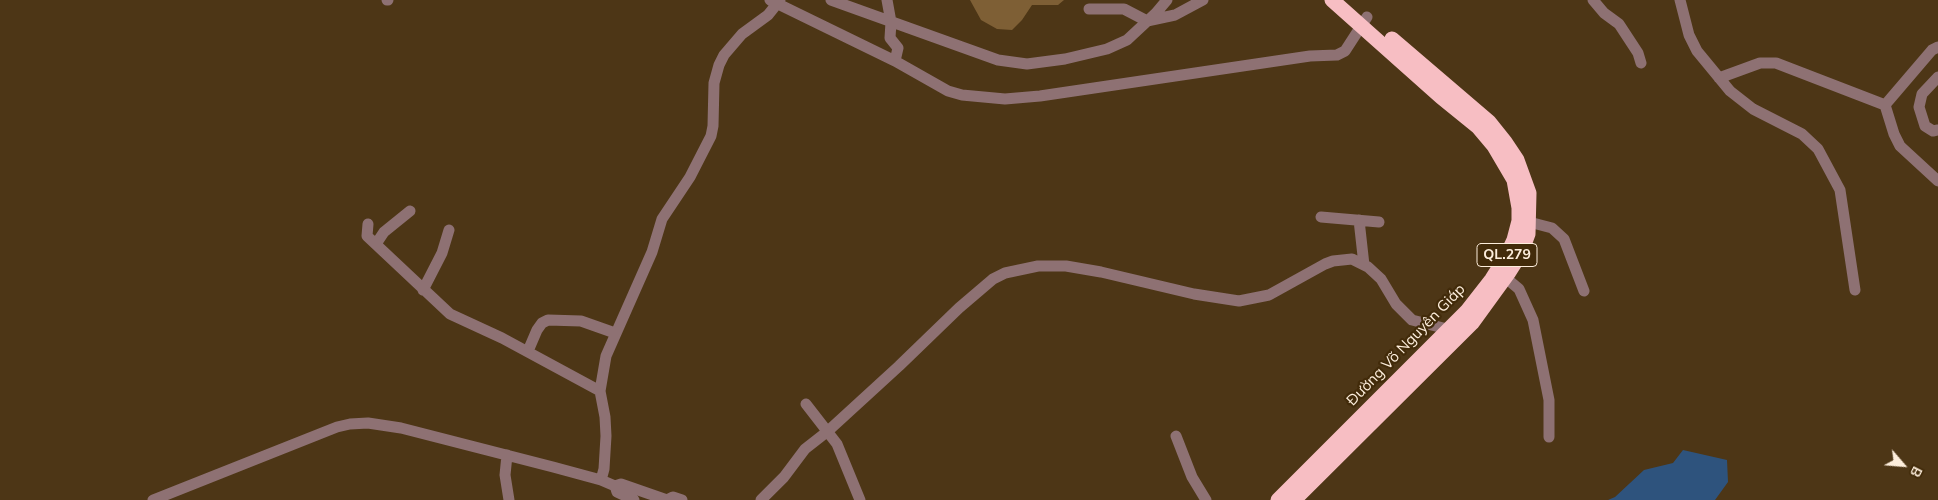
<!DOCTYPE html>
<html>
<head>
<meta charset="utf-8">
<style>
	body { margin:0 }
	#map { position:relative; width:1938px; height:500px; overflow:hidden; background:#4d3616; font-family:Mulish,sans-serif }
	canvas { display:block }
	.north { position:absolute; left:1878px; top:440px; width:50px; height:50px; -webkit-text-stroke:4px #422b0a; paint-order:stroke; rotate:117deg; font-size:14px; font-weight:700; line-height:20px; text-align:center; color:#fdeedc }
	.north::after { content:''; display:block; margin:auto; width:18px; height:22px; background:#fdeedc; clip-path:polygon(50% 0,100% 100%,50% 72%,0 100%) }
</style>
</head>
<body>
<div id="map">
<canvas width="1938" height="500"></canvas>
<div class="north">B</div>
</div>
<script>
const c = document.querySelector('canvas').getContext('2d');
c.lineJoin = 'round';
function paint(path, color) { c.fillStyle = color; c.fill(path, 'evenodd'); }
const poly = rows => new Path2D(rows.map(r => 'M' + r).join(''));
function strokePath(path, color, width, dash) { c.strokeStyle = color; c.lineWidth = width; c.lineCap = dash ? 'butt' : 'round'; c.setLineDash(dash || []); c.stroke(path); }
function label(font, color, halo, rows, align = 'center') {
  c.font = font + ' Mulish,sans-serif'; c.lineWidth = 4.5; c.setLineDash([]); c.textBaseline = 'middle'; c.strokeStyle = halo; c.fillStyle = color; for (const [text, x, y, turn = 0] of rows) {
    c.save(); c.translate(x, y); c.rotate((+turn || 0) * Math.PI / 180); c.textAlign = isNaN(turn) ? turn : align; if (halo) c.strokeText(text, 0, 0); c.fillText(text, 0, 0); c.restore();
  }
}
const green = poly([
	[970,0,1064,0,1058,5,1032,5,1022,20,1012,30,997,29,981,20]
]);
const water = poly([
	[1683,450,1727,460,1728,482,1715,500,1608,500,1615,497,1644,470,1673,463]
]);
const minor = poly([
	[387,0,388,0],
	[770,0,895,61,948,91,962,95,1005,99,1040,96,1310,56,1337,55,1345,51,1367,17],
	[831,0,998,60,1027,64,1065,59,1107,49,1127,40,1156,13,1167,0],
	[887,0,891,22,890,38,898,48,895,61],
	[1593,0,1604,13,1619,24,1638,53,1641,63],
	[1680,0,1689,35,1697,51,1730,91,1753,109,1802,134,1818,149,1840,190,1855,290],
	[1089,9,1124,9,1147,21,1175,15,1203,0],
	[1938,77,1922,94,1919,107,1925,126,1933,131,1938,130],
	[1719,78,1760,63,1776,63,1885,105],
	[1885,105,1894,134,1900,146,1938,181],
	[1885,105,1932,50,1938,47],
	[1321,217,1379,222],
	[1359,220,1364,265],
	[1529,222,1552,228,1564,239,1584,291],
	[368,224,367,236,450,314,502,338,600,391],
	[376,244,384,232,410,211],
	[1500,273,1519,289,1533,320,1549,400,1549,437],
	[423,290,442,253,449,230],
	[528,351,537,330,542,323,548,320,581,321,615,333],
	[806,404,837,444,860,500],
	[1176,436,1192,477,1206,500],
	[507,455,505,475,509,500],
	[601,480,604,469,606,436,605,417,600,391,606,356,652,252,662,219,690,177,711,136,713,126,714,83,719,65,724,55,742,34,768,15,780,0],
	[615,486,617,492,634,500],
	[153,500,337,427,350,424,368,423,401,428,553,467,601,480,615,486,621,484,667,500,673,497,682,500],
	[761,500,784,477,805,449,828,431,899,366,959,308,993,279,1005,273,1038,266,1066,266,1101,272,1194,294,1239,301,1269,295,1325,264,1333,261,1352,259,1368,267,1381,279,1396,304,1412,320,1455,331]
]);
const highway = poly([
	[1278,500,1467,311,1492,279,1507,255,1514,240,1519,221,1519,208,1514,180,1494,146,1478,127,1441,97,1332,0],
	[1294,500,1472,323,1509,272,1521,253,1528,234,1529,193,1517,160,1505,142,1489,122,1392,39]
]);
const shields = [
	[1507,255,60]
];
const shieldNames = [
	["QL.279",1507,255]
];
const streetNames = [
	["Đường Võ Nguyên Giáp",1406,345,-46]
];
paint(green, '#7e5f35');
paint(water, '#2e537d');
strokePath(minor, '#8e7173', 11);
strokePath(highway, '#f7bec3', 15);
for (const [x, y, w] of shields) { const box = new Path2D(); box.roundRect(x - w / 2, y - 11.5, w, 23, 4); c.fillStyle = '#422b0a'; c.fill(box); strokePath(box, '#fdeedc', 1); }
label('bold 14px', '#fdeedc', null, shieldNames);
label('15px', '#fdeedc', '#422b0a', streetNames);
</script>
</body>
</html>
